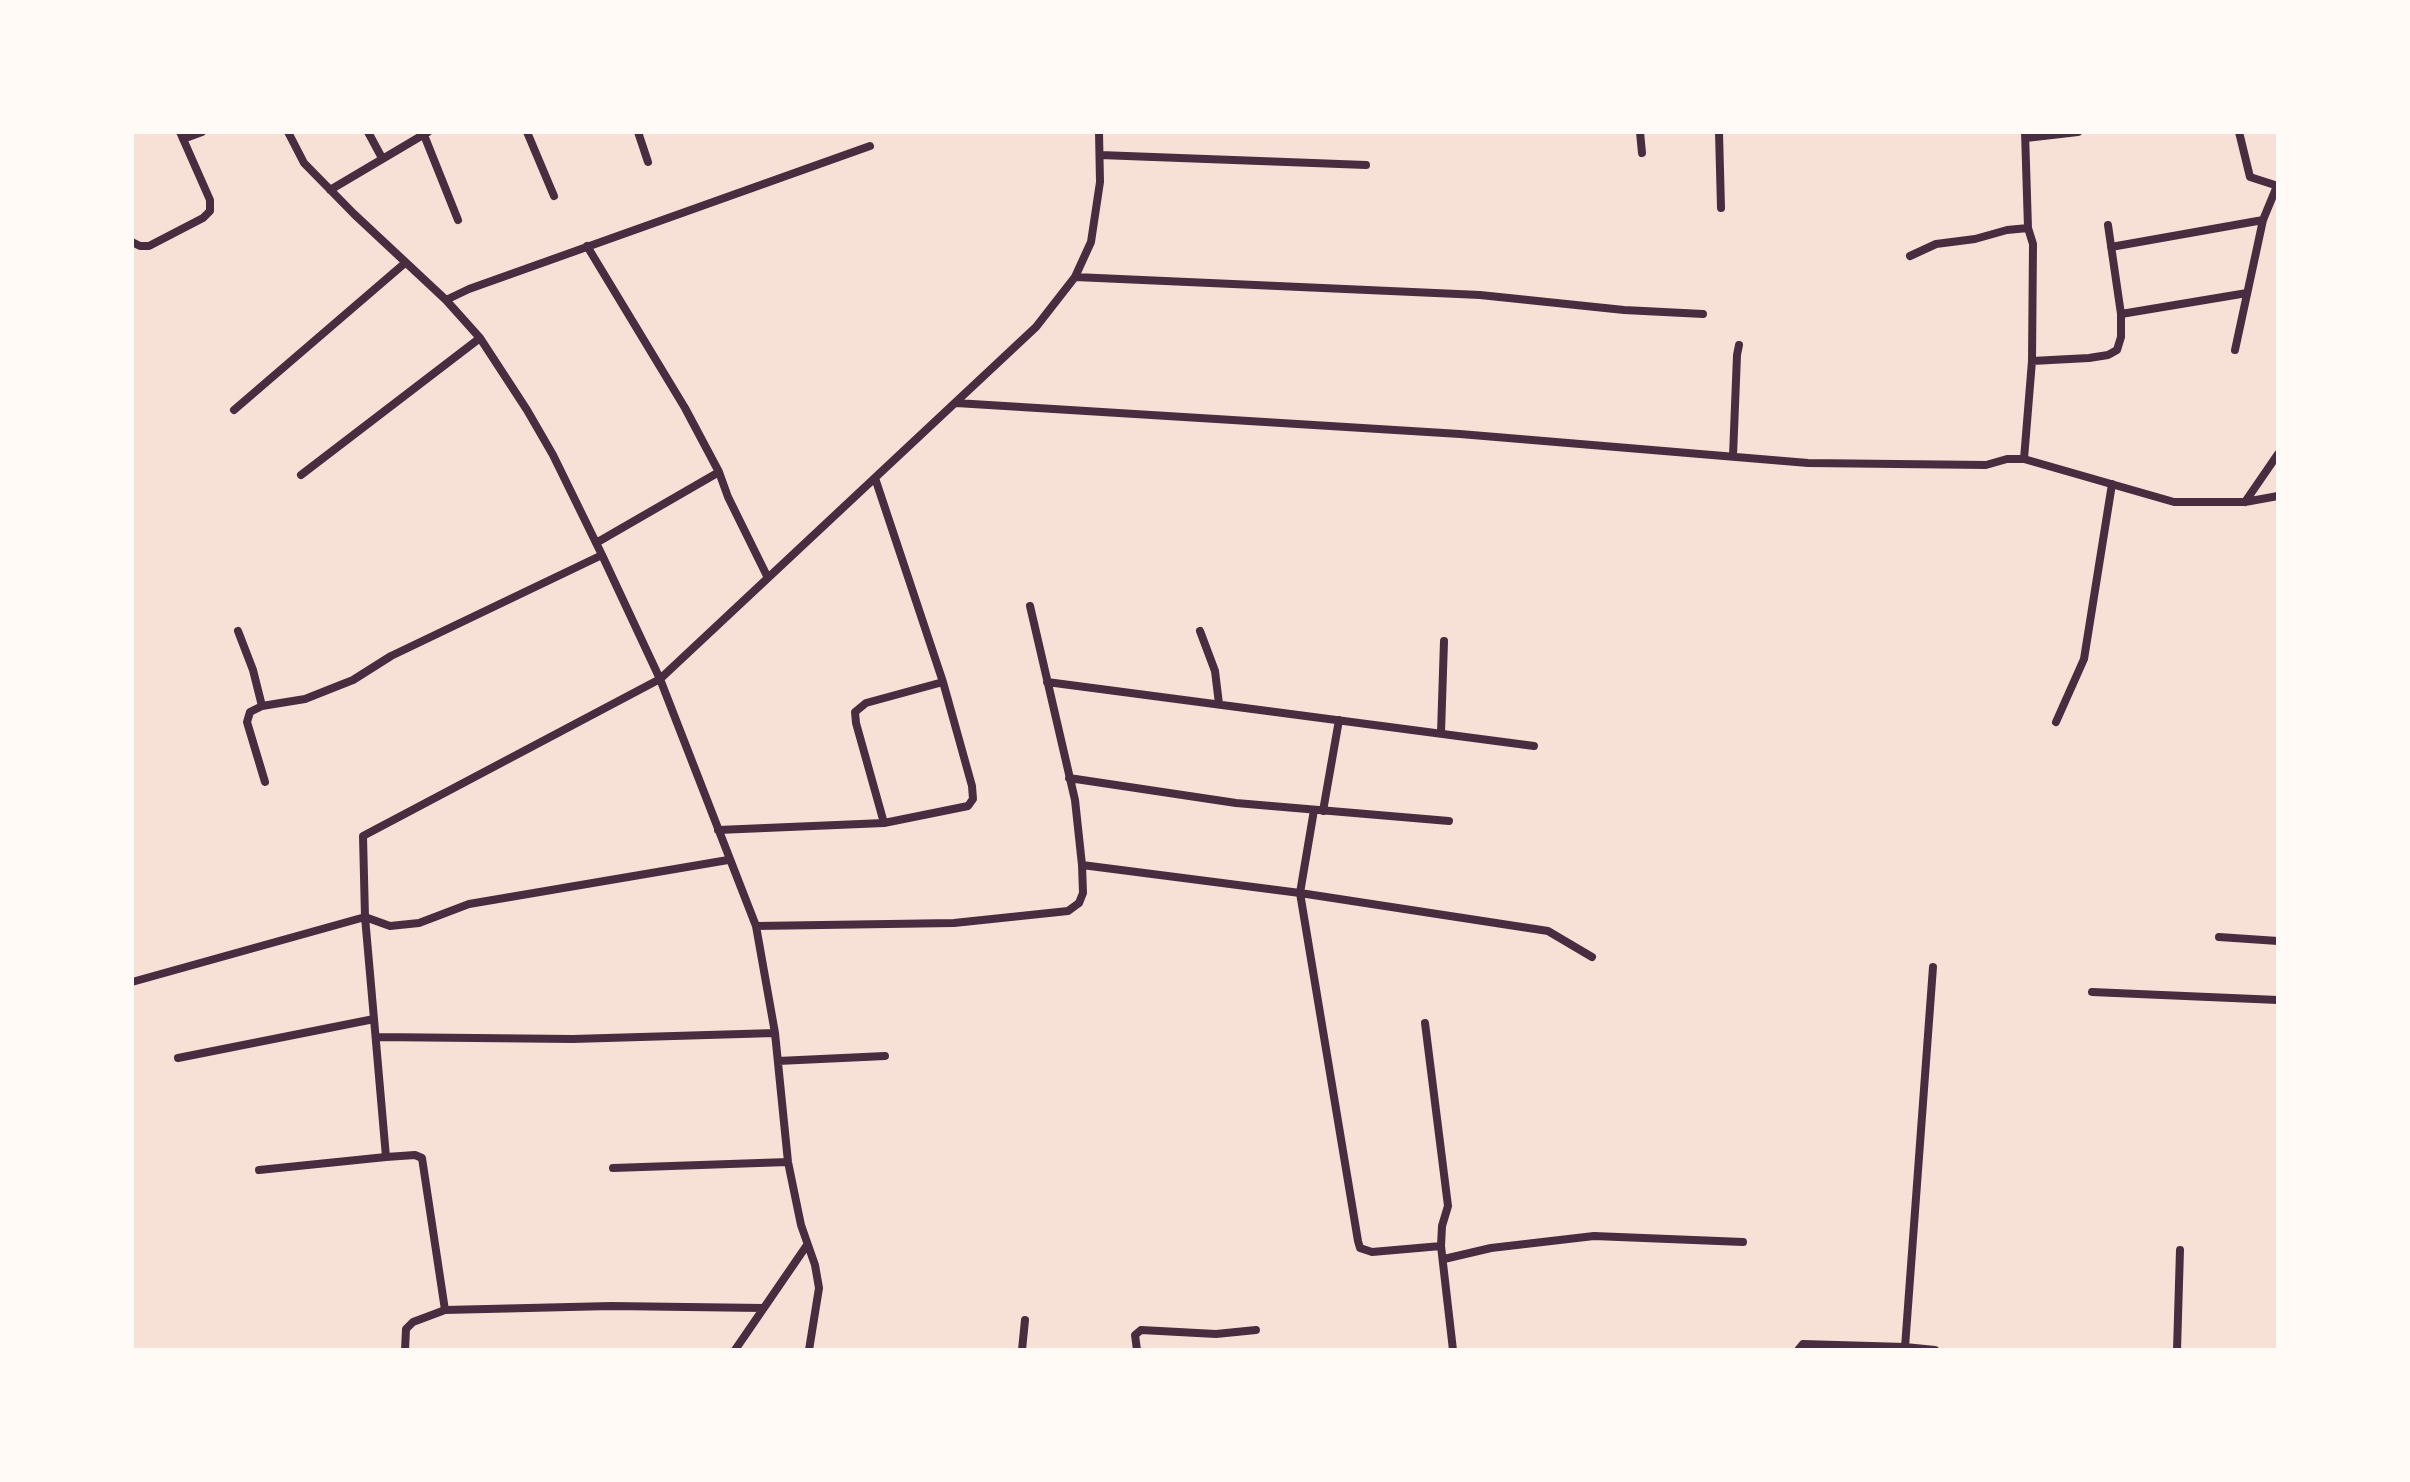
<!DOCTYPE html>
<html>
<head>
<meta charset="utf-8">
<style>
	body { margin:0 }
	#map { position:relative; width:2410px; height:1482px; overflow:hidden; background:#f7e1d7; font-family:"Alegreya Sans",sans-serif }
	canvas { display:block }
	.frame { position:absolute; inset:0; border:134px solid #fffaf5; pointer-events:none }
</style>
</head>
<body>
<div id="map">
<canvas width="2410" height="1482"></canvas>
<div class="frame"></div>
</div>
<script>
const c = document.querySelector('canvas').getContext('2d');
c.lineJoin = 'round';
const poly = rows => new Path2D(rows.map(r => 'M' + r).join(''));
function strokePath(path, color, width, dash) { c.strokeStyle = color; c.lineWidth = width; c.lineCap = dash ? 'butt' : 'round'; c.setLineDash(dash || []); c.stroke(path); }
const minor = poly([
	[288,132,304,163,354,214,446,300,480,338,527,410,553,455,602,555,660,679,756,926,775,1033,788,1162,801,1225,815,1265,819,1288,809,1350],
	[368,132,382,158],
	[527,132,554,196],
	[638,132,648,162],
	[1640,132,1642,153],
	[1719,132,1721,208],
	[2239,132,2250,177,2278,186],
	[424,135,458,220],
	[2026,138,2078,132],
	[183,139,202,132],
	[1100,155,1366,165],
	[330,190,428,132],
	[132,242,140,246,149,246,203,218,210,211,210,200,180,132],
	[587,246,685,408,719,472,728,497,767,576],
	[2111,247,2263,220],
	[1910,256,1936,244,1975,239,2007,230,2028,228],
	[1075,277,1480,295,1624,310,1703,314],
	[446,300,469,289,870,146],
	[2121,314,2247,293],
	[2235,350,2263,220,2277,186],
	[2032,361,2089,358,2108,355,2117,350,2121,337,2121,314,2108,225],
	[956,403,1460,434,1808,463,1986,465,2007,459,2024,459,2032,361,2033,244,2028,228,2025,132],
	[234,410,405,263],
	[1733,456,1737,355,1739,345],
	[2024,459,2174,502,2245,502,2278,496],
	[301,475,480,338],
	[2245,502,2278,454],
	[596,543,719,472],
	[238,631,253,670,262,706,305,699,353,680,391,656,602,555],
	[1200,631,1215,671,1219,704],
	[1047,682,1534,746],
	[262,706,250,712,247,722,265,782],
	[2056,722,2084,659,2112,484],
	[1441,733,1444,641],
	[1069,778,1236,803,1449,821],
	[1314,810,1300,893,1358,1241,1360,1248,1372,1252,1441,1246,1453,1350],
	[1323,811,1339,720],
	[884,823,856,723,855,712,866,703,943,682],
	[718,830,884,823,968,806,973,799,972,786,943,682,875,478],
	[1082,865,1300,893,1548,931,1592,957],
	[756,926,954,923,1068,911,1079,903,1083,893,1082,865,1075,800,1030,606],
	[2219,937,2278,941],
	[1933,967,1905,1347,1935,1350],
	[132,982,365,917,390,926,419,923,469,904,728,860],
	[2092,992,2278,1000],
	[1425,1023,1448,1206,1442,1226,1441,1246],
	[376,1037,573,1039,775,1033],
	[178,1058,374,1019,365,917,363,836,660,679,1036,327,1075,277,1091,242,1100,182,1099,132],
	[778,1061,885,1056],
	[386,1157,415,1155,422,1158,445,1310,611,1306,763,1308],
	[613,1168,788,1162],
	[259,1170,386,1157,374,1019],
	[1444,1259,1491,1248,1594,1236,1743,1242],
	[405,1350,406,1329,413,1322,445,1310],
	[735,1350,807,1245],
	[1022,1350,1025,1320],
	[1137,1350,1135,1335,1141,1330,1216,1334,1256,1330],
	[1798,1350,1803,1344,1905,1347],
	[2177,1350,2180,1250]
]);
strokePath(minor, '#4a2c40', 8);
</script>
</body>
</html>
